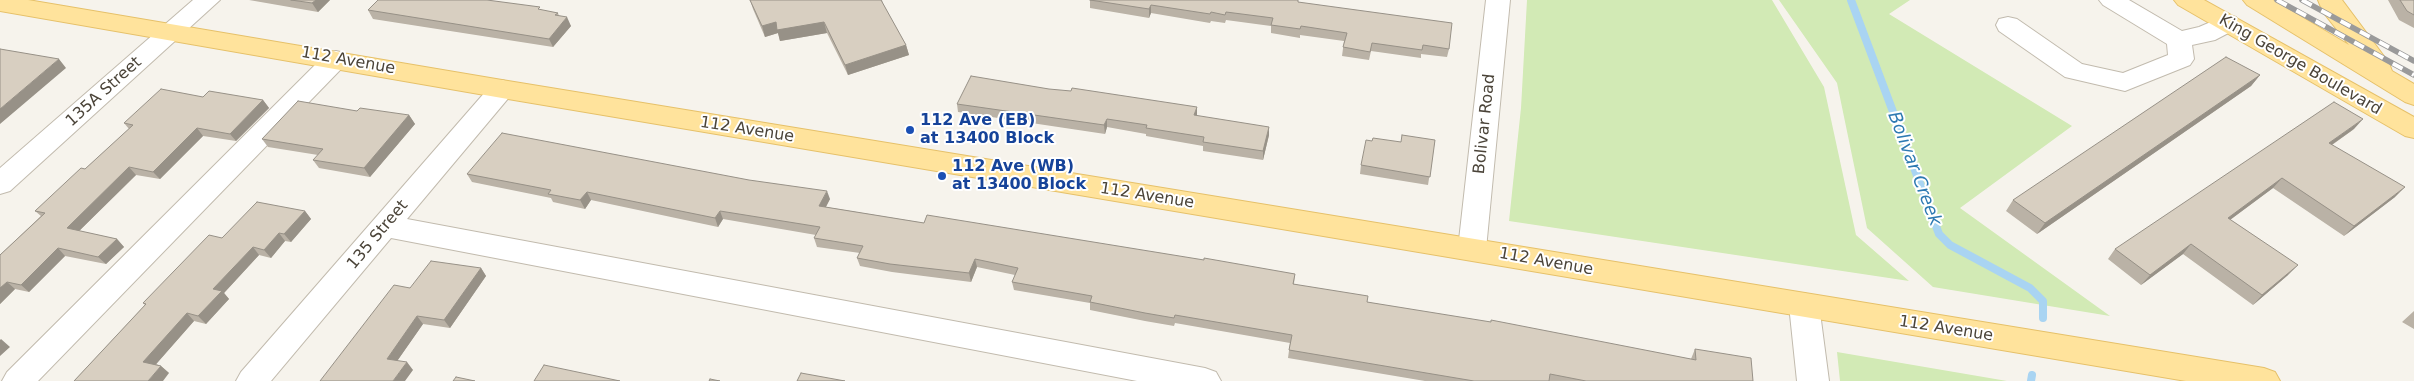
<!DOCTYPE html>
<html>
<head>
<meta charset="utf-8">
<style>
	body { margin:0 }
	canvas { display:block; background:#f6f3ec }
</style>
</head>
<body>
<canvas width="2414" height="381"></canvas>
<script>
const c = document.querySelector('canvas').getContext('2d');
c.lineJoin = 'round';
function paint(path, color) { c.fillStyle = color; c.fill(path, 'evenodd'); }
const poly = rows => new Path2D(rows.map(r => 'M' + r).join(''));
function strokePath(path, color, width, dash) { c.strokeStyle = color; c.lineWidth = width; c.lineCap = dash ? 'butt' : 'round'; c.setLineDash(dash || []); c.stroke(path); }
function label(font, color, halo, rows, align = 'center') {
  c.font = font + ' "DejaVu Sans",sans-serif'; c.lineWidth = 4; c.setLineDash([]); c.textBaseline = 'middle'; c.strokeStyle = halo; c.fillStyle = color; for (const [text, x, y, turn = 0] of rows) {
    c.save(); c.translate(x, y); c.rotate((+turn || 0) * Math.PI / 180); c.textAlign = isNaN(turn) ? turn : align; if (halo) c.strokeText(text, 0, 0); c.fillText(text, 0, 0); c.restore();
  }
}
const green = poly([
	[1527,0,1772,0,1824,87,1856,235,1909,281,1509,221,1521,108],
	[1779,0,1910,0,1889,14,2072,126,1960,208,2110,316,1933,287,1867,228,1837,83],
	[1837,352,2007,381,1840,381]
]);
const stream = poly([
	[1851,0,1939,234,1950,245,2030,288,2043,301,2043,318],
	[2031,381,2032,375]
]);
const minor = poly([
	[193,0,220,0,10,191,0,194,0,168,193,0],
	[1486,0,1510,0,1486,249,1482,257,1472,260,1462,257,1458,249,1486,0],
	[2099,0,2129,0,2182,31,2199,27,2227,15,2236,17,2239,23,2236,29,2215,40,2192,45,2194,59,2190,65,2125,91,2065,77,1999,31,1996,25,1999,19,2008,17,2017,19,2082,64,2123,73,2168,55,2167,44,2103,5,2099,0],
	[336,51,345,53,349,59,345,65,38,381,2,381,7,372,327,53,336,51],
	[502,80,511,83,515,89,511,95,407,219,1205,368,1216,372,1221,381,1137,381,391,238,271,381,236,381,241,372,493,83,502,80],
	[1804,293,1814,297,1819,305,1829,381,1797,381,1789,305,1794,297,1804,293]
]);
const major = poly([
	[0,0,28,0,502,80,2264,368,2275,372,2280,381,2186,381,502,98,0,11,0,0],
	[2174,0,2204,0,2414,117,2414,138,2405,136,2178,5,2174,0],
	[2243,0,2273,0,2349,45,2323,12,2318,0,2342,0,2389,63,2392,71,2414,84,2414,105,2405,102,2247,5,2243,0]
]);
const rail = poly([
	[2277,0,2414,75],
	[2302,0,2414,61]
]);
const wall = poly([
	[249,0,330,0,318,12],
	[750,0,882,0,883,4,906,45,909,55,848,75,827,33,780,41,778,33,765,37,753,9],
	[1090,0,1298,2,1449,49,1447,57,1421,54,1421,58,1371,51,1369,60,1342,56,1344,41,1300,35,1300,38,1271,33,1271,26,1226,20,1225,23,1211,21,1210,23,1151,13,1149,18,1090,8],
	[2388,0,2414,0,2414,28,2399,20],
	[368,10,541,10,558,13,559,16,571,26,553,47,373,19],
	[2260,75,2251,86,2037,234,2006,211,2013,200],
	[203,97,263,100,269,108,236,141,203,136,160,179,136,175,79,231,117,239,124,247,106,264,65,256,29,292,15,289,0,304,0,255,41,216,35,211,85,169,129,129,124,123],
	[957,104,1197,116,1269,135,1263,160,1203,151,1203,146,1146,136,1146,134,1107,127,1105,134,958,112],
	[409,115,415,124,370,177,319,168,313,160,318,155,268,147,262,139],
	[2354,129,2332,145,2395,197,2344,236,2273,188,2230,220,2288,275,2253,305,2183,254,2141,285,2108,259,2115,249],
	[1435,140,1428,185,1360,174,1361,165,1372,141,1401,142],
	[467,174,830,199,826,207,924,223,1295,274,1294,284,1367,302,1691,359,1695,349,1753,381,1425,381,1288,358,1290,343,1175,323,1174,326,1145,321,1090,310,1090,303,1014,290,1012,282,1015,275,977,267,971,282,892,272,860,266,857,258,860,253,817,247,814,238,816,235,723,219,718,227,591,200,585,209,553,202,551,198,472,182],
	[305,211,311,219,291,242,285,241,271,258,259,255,224,293,229,299,206,324,194,321,156,364,161,366,169,373,74,381,145,305,143,303,222,238],
	[481,268,486,276,450,328,423,324,397,361,413,370,320,381],
	[2414,311,2414,329,2402,322]
]);
const shadedWall = poly([
	[316,0,330,0,318,12,312,3],
	[1151,5,1151,13,1149,18,1149,9],
	[567,17,571,26,553,47,549,39],
	[776,22,824,22,827,33,780,41,778,33,765,37,762,26],
	[906,45,909,55,848,75,845,65],
	[59,59,66,68,0,124,0,109],
	[2260,75,2251,86,2037,234,2045,223],
	[263,100,269,108,236,141,230,134],
	[1197,107,1197,115,1194,124,1194,115],
	[409,115,415,124,370,177,364,168],
	[1107,119,1107,127,1105,134,1104,125],
	[2363,119,2354,129,2320,153,2329,143],
	[1269,127,1269,135,1263,160,1263,151],
	[197,128,203,136,160,179,153,172],
	[129,167,136,175,74,236,67,228],
	[2282,178,2273,188,2219,228,2228,218],
	[2405,187,2395,197,2344,236,2354,226],
	[827,191,830,199,822,214,819,206],
	[587,192,591,200,585,209,580,200],
	[305,211,311,219,291,242,284,234],
	[720,211,723,219,718,227,715,218],
	[279,233,285,241,271,258,264,250],
	[117,239,124,247,106,264,98,257],
	[2191,244,2183,254,2141,285,2150,275],
	[253,247,259,255,224,293,229,299,206,324,198,316,213,289],
	[58,248,65,256,29,292,21,285],
	[975,259,977,267,971,282,969,273],
	[2298,265,2288,275,2253,305,2262,295],
	[481,268,486,276,450,328,444,320],
	[7,282,15,289,0,304,0,288],
	[187,313,194,321,151,370,143,362],
	[417,316,423,324,393,367,387,359],
	[1,339,10,347,0,356,0,340],
	[407,362,413,370,405,381,393,381],
	[161,366,169,373,163,381,148,381]
]);
const building = poly([
	[291,0,316,0,312,3,291,0],
	[378,0,487,0,540,7,538,9,558,13,555,15,567,17,549,39,368,10,378,0],
	[750,0,881,0,906,45,845,65,824,22,777,30,776,22,762,26,750,0],
	[1090,0,1298,0,1298,2,1452,23,1449,49,1423,45,1422,50,1372,43,1370,52,1343,47,1347,33,1301,26,1300,29,1271,25,1273,18,1226,12,1225,15,1211,12,1210,14,1151,5,1149,9,1090,0],
	[2400,0,2414,0,2414,15,2407,11,2400,0],
	[0,49,59,59,0,109,0,49],
	[2226,57,2260,75,2045,223,2013,200,2226,57],
	[971,76,1049,89,1071,91,1072,88,1197,107,1194,115,1269,127,1263,151,1203,142,1204,137,1146,128,1147,125,1107,119,1104,125,957,104,971,76],
	[161,89,203,97,209,91,263,100,230,134,197,128,153,172,129,167,67,228,117,239,98,257,58,248,21,285,7,282,0,288,0,255,45,213,35,211,81,168,85,169,133,125,124,123,161,89],
	[298,101,357,111,360,108,409,115,364,168,313,160,323,149,262,139,298,101],
	[2334,102,2363,119,2329,143,2405,187,2354,226,2282,178,2228,218,2298,265,2262,295,2191,244,2150,275,2115,249,2334,102],
	[502,133,749,180,827,191,819,206,924,223,927,215,1204,260,1204,258,1295,274,1293,284,1368,296,1367,302,1491,322,1491,320,1696,360,1695,349,1751,358,1753,381,1586,381,1550,374,1549,381,1474,381,1289,350,1292,335,1175,315,1174,318,1145,313,1090,302,1092,296,1012,282,1018,268,975,259,969,273,890,264,857,258,863,246,814,238,820,227,720,211,715,218,587,192,580,200,548,194,551,190,467,174,502,133],
	[1402,135,1435,140,1430,177,1361,165,1366,140,1372,141,1373,138,1401,142,1402,135],
	[257,202,305,211,284,234,279,233,264,250,253,247,213,289,222,291,198,316,187,313,143,362,161,366,148,381,74,381,146,304,143,303,209,235,222,238,257,202],
	[431,261,481,268,444,320,417,316,387,359,407,362,393,381,320,381,394,285,410,288,431,261],
	[544,365,620,381,534,381,544,365],
	[801,373,845,381,797,381,801,373],
	[456,377,475,381,453,381,456,377],
	[710,379,720,381,709,381,710,379]
]);
const markers = [
	[910,130,5,"#1a4fb4"],
	[942,176,5,"#1a4fb4"]
];
const streetNames = [
	["112 Avenue",348,61,10],
	["King George Boulevard",2300,65,30],
	["135A Street",104,92,-42],
	["Bolivar Road",1485,124,-84],
	["112 Avenue",747,130,9],
	["112 Avenue",1147,196,9],
	["135 Street",378,235,-50],
	["112 Avenue",1546,262,10],
	["112 Avenue",1946,329,9]
];
const transitNames = [
	["112 Ave (EB)",920,121],
	["at 13400 Block",920,139],
	["112 Ave (WB)",952,167],
	["at 13400 Block",952,185]
];
const waterNames = [
	["Bolivar Creek",1914,169,69]
];
paint(green, '#d2eab5');
strokePath(stream, '#a9d4f2', 8);
strokePath(minor, '#c2bbae', 2);
strokePath(major, '#e6c16a', 2);
paint(minor, '#fff');
paint(major, '#ffe39c');
strokePath(rail, '#9a9a9a', 5.5);
strokePath(rail, '#fff', 4, [11]);
paint(wall, '#bab2a6');
paint(shadedWall, '#979187');
paint(building, '#d8cfc1');
strokePath(building, '#979187', 1);
for (const [x, y, r, color] of markers) { const dot = new Path2D(); dot.arc(x, y, r, 0, 2 * Math.PI); c.fillStyle = color; c.fill(dot); strokePath(dot, '#fff', 2); }
label('16px', '#4b4439', '#fff', streetNames);
label('bold 16px', '#164399', '#fff', transitNames, 'left');
label('italic 18px', '#2e7ab2', '#fff', waterNames);
</script>
</body>
</html>
